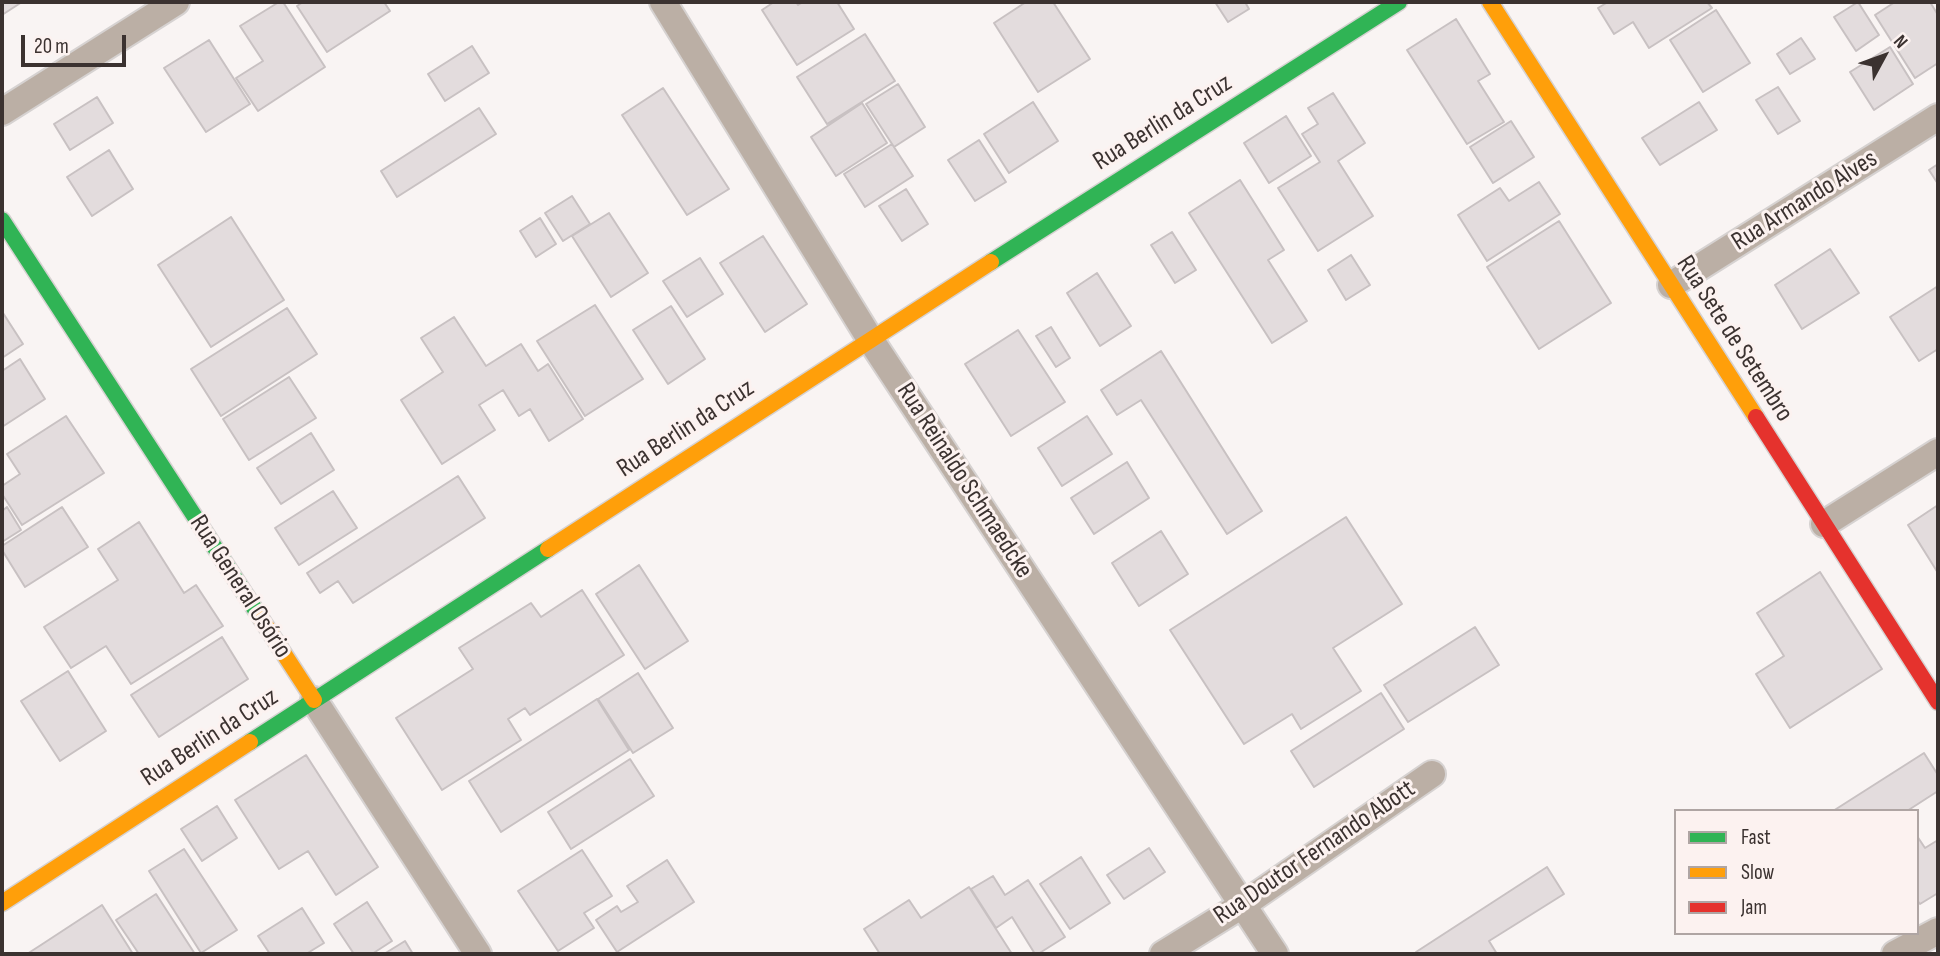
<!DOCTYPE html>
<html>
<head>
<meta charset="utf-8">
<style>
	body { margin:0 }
	#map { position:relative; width:1940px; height:956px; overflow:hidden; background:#f9f4f3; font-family:"Sofia Sans Condensed",sans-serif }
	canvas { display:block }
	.frame { position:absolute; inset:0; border:4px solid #3b3230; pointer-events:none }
	.legend { position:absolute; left:1674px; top:809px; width:245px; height:126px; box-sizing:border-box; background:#fcf2f0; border:2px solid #afa5a3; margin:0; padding:9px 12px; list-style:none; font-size:21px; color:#3b3230 }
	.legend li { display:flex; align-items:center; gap:14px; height:35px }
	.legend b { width:35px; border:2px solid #afa5a3 }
	.north { position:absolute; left:1849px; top:21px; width:70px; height:70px; -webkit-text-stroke:5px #fcf2f0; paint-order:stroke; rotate:49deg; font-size:19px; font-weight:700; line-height:28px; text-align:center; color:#3b3230 }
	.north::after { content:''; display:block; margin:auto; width:24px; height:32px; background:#3b3230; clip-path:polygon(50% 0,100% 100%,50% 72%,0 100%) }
	.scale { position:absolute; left:21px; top:35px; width:105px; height:32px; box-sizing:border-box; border:4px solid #3b3230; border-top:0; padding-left:9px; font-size:21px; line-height:24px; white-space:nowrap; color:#3b3230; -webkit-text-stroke:5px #fcf2f0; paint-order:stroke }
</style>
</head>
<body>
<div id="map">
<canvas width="1940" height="956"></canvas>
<div class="frame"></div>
<ul class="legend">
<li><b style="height:9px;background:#30b455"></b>Fast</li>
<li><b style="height:9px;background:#ff9f0a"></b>Slow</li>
<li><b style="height:9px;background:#e5322d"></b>Jam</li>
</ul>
<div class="north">N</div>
<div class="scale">20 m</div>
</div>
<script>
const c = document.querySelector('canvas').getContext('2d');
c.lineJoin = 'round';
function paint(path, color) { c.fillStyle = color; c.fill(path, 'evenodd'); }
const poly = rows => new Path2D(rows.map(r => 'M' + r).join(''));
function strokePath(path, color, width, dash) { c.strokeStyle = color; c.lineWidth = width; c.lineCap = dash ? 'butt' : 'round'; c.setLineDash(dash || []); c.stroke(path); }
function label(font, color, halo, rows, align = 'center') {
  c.font = font + ' "Sofia Sans Condensed",sans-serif'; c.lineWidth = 6; c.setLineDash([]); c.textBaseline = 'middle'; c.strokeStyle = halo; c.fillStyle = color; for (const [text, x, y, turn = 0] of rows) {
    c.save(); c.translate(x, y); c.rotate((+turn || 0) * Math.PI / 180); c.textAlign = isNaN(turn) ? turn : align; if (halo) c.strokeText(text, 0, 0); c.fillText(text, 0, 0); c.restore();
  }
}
const building = poly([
	[2,2,22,2,2,15,2,2],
	[279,2,283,2,325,67,258,111,236,78,263,61,240,26,279,2],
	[303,2,384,2,390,11,327,52,297,6,303,2],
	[774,2,796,2,798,5,803,2,837,2,854,29,797,65,762,10,774,2],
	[1026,2,1053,2,1090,59,1038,92,994,23,1026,2],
	[1215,2,1245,2,1249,9,1228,22,1215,2],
	[1608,2,1707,2,1712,8,1649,48,1633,22,1614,34,1598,8,1608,2],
	[1858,2,1879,35,1856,51,1834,17,1858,2],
	[1895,2,1930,2,1938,15,1938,63,1915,78,1875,15,1895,2],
	[1716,10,1750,63,1703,92,1670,40,1716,10],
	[1456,19,1490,74,1478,81,1504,122,1467,144,1407,50,1456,19],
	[865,34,895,81,827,124,797,77,865,34],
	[1801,38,1815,59,1790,74,1777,54,1801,38],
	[209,40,250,104,206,132,164,68,209,40],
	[472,46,489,73,445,101,428,74,472,46],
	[1890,47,1913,84,1874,110,1850,72,1890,47],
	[898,84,925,127,894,147,866,104,898,84],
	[1778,87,1800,121,1778,134,1756,100,1778,87],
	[663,88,729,189,687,215,622,115,663,88],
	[1333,93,1365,143,1338,161,1373,216,1318,251,1278,188,1320,162,1302,134,1318,124,1308,108,1333,93],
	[97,97,113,123,70,150,54,124,97,97],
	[1033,102,1058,141,1009,173,984,134,1033,102],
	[1699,102,1717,130,1660,165,1642,138,1699,102],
	[862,103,887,143,836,176,811,137,862,103],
	[479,108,496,134,397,197,381,171,479,108],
	[1286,116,1311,156,1269,183,1244,143,1286,116],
	[1511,121,1534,157,1493,183,1470,147,1511,121],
	[979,140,1006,182,975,201,948,160,979,140],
	[892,144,913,176,865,207,844,174,892,144],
	[109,150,133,189,92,216,67,177,109,150],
	[1938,164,1938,184,1929,170,1938,164],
	[1240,180,1284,250,1268,260,1307,321,1272,343,1189,213,1240,180],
	[1539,182,1560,214,1487,261,1458,215,1500,188,1509,201,1539,182],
	[906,189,928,224,902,241,879,206,906,189],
	[572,196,590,224,563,241,545,213,572,196],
	[609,213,648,273,611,297,572,236,609,213],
	[231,217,284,300,211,347,158,265,231,217],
	[540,218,556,244,536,257,520,231,540,218],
	[1559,221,1611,303,1539,349,1487,267,1559,221],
	[1172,232,1196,270,1175,283,1151,245,1172,232],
	[763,236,807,304,765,332,720,263,763,236],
	[1830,249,1859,293,1802,329,1775,285,1830,249],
	[1351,255,1370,285,1346,300,1328,270,1351,255],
	[700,258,723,294,687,317,663,281,700,258],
	[1097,273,1131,326,1100,346,1067,293,1097,273],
	[1938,286,1938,349,1919,361,1890,317,1938,286],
	[595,305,643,379,585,416,537,341,595,305],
	[671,306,705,359,668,384,633,330,671,306],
	[287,308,317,354,221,416,191,369,287,308],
	[3,313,23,344,2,358,2,314,3,313],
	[454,317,486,366,521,344,538,371,548,364,583,419,549,441,530,409,519,416,503,390,479,405,495,430,442,464,401,400,443,372,421,338,454,317],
	[1051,327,1070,358,1056,367,1036,336,1051,327],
	[1018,330,1065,402,1011,436,965,364,1018,330],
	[1161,351,1262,511,1227,534,1141,400,1117,415,1101,390,1161,351],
	[20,359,45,399,2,427,2,371,20,359],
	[289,377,316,418,249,460,223,419,289,377],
	[66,416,104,473,22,525,2,494,2,486,20,474,7,454,66,416],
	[1087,416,1112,454,1062,486,1038,448,1087,416],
	[311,433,334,470,281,504,257,468,311,433],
	[1127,462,1149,498,1094,534,1071,498,1127,462],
	[458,476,485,518,353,603,338,581,320,593,307,573,458,476],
	[333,491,357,528,299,565,275,528,333,491],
	[1938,505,1938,573,1908,525,1938,505],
	[7,507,21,530,2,542,2,511,7,507],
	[62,507,88,547,25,587,2,550,2,546,62,507],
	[1346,517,1402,604,1333,648,1361,691,1301,729,1292,714,1244,744,1170,630,1346,517],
	[139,522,184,593,196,585,223,626,131,684,106,646,71,668,44,627,118,580,98,549,139,522],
	[1161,531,1188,574,1139,606,1112,563,1161,531],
	[639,565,688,641,645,669,596,594,639,565],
	[1820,572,1882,669,1790,728,1756,674,1784,656,1757,613,1820,572],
	[582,590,624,655,530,715,525,708,508,719,521,740,442,790,396,718,473,669,459,648,531,603,541,617,582,590],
	[1475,627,1499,665,1408,722,1384,685,1475,627],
	[222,637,248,679,159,737,131,695,222,637],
	[68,671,106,731,60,761,21,701,68,671],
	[638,673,673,728,633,753,598,699,638,673],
	[1381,693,1404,729,1314,787,1291,751,1381,693],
	[597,699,629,750,501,832,469,781,597,699],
	[1924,753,1938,775,1938,791,1907,811,1833,811,1924,753],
	[306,755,378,867,336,895,308,851,279,869,235,800,306,755],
	[630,759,654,796,571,849,548,812,630,759],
	[217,806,237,838,202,861,181,829,217,806],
	[1917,836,1925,848,1938,840,1938,893,1920,904,1917,900,1917,836],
	[1149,848,1165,872,1124,899,1107,875,1149,848],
	[184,849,237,930,201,953,149,871,184,849],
	[582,850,612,896,584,913,594,928,558,951,518,891,582,850],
	[1081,857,1110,903,1070,929,1040,884,1081,857],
	[667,860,694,902,617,952,596,920,617,906,621,912,638,902,627,886,667,860],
	[1547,867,1564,894,1489,941,1497,954,1417,954,1416,952,1547,867],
	[993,876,1005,895,1028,880,1065,937,1038,954,1035,954,1012,917,996,928,971,889,993,876],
	[969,887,1012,954,880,954,864,929,909,900,921,918,969,887],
	[156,894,195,954,139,954,116,920,156,894],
	[367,902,392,941,372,954,354,954,334,924,367,902],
	[102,905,133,954,27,954,44,943,102,905],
	[302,908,324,943,306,954,270,954,258,936,302,908],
	[405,941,413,954,384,954,405,941]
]);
const street = poly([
	[663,2,870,339,1275,954],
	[2,112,176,2],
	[1671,285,1938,117],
	[1824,524,1938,452],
	[314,700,478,954],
	[1163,954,1244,904,1432,774],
	[1895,954,1938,931]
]);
const fast = poly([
	[2,220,260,617],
	[991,262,1399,2],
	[250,742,548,549]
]);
const slow = poly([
	[1490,2,1756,417],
	[548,549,991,262],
	[260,617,314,700],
	[2,903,250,742]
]);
const jam = poly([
	[1756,417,1938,702]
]);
const streetNames = [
	["Rua Berlin da Cruz",1163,123,-32],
	["Rua Armando Alves",1805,201,-32],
	["Rua Sete de Setembro",1734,339,57],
	["Rua Berlin da Cruz",686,429,-33],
	["Rua Reinaldo Schmaedcke",964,481,57],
	["Rua General Osório",240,587,57],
	["Rua Berlin da Cruz",210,738,-33],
	["Rua Doutor Fernando Abott",1315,853,-34]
];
paint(building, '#e3dcdd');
strokePath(building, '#c8c1c2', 2);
strokePath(street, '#d6d2d1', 30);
strokePath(fast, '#d6d2d1', 19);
strokePath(slow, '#d6d2d1', 19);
strokePath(jam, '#d6d2d1', 19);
strokePath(street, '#bbafa5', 26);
strokePath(fast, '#30b455', 16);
strokePath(slow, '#ff9f0a', 16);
strokePath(jam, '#e5322d', 16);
label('26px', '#3b3230', '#fcf2f0', streetNames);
</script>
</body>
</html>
